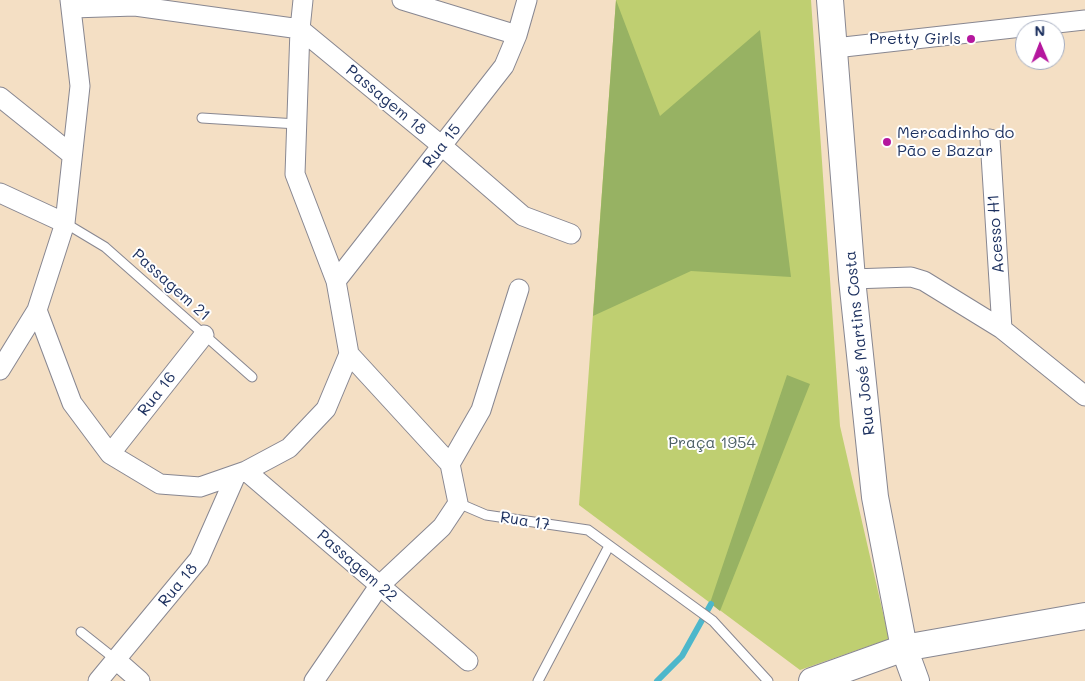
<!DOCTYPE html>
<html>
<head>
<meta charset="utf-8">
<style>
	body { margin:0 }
	#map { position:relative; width:1085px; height:681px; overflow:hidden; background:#f4dfc4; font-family:Mali,sans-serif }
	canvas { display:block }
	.north { position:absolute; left:1015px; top:20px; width:50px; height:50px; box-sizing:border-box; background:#fff; border:1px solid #a4acbf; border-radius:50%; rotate:359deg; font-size:14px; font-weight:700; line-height:20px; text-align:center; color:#1b2f5e }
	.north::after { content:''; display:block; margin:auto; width:18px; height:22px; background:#b5179e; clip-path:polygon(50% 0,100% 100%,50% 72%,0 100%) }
</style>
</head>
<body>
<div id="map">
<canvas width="1085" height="681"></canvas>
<div class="north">N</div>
</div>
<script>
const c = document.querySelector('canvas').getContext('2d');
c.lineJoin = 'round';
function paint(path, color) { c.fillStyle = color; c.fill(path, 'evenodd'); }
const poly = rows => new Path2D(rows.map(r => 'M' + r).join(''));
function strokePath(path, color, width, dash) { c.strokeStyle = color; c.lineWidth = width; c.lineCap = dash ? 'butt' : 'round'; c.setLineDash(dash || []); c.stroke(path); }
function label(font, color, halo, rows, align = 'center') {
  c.font = font + ' Mali,sans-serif'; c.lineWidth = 4; c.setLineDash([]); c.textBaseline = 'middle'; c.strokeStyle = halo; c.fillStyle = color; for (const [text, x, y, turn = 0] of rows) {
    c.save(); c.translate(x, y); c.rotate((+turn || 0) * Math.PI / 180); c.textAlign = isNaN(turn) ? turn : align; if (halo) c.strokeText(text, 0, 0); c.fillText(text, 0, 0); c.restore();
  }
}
const green = poly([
	[616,0,811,0,840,426,889,639,800,670,579,505]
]);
const forest = poly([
	[616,0,660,116,760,30,791,277,691,271,593,316],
	[787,375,810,384,720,611,710,603]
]);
const stream = poly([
	[657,681,682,656,711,604]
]);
const lane = poly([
	[202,118,297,124],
	[65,223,105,247,252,377],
	[458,503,486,515,588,530,713,621,768,681],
	[81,632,115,659],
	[538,681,609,546]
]);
const street = poly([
	[402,0,517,35],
	[72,8,135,6,300,29,442,146,523,216,571,234],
	[835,48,1085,20],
	[0,97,71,154],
	[990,139,1002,329],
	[0,193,65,223],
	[852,279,911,277,924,281,1002,329,1085,396],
	[336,281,504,66,517,35,527,0],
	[37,310,72,403,110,454,160,484,200,487,246,471,289,448,326,409,349,354,336,281,295,174,300,29,303,0],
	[0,370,37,310,65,223,80,86,70,0],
	[110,454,204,335],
	[450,464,481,410,519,289],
	[246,471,468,661],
	[115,659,140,681],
	[98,681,199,559,236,475],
	[314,681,379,586,442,527,458,503,450,464,349,354]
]);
const secondary = poly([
	[830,0,852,279,875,497,904,648,916,681],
	[812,681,904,648,1085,616]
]);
const markers = [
	[971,39,5,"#b5179e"],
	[887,142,5,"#b5179e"]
];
const poiNames = [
	["Pretty Girls",961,39],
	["Mercadinho do",897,133,"left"],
	["Pão e Bazar",897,151,"left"]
];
const streetNames = [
	["Passagem 18",386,100,40],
	["Rua 15",442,146,-52],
	["Acesso H1",996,234,-94],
	["Passagem 21",171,285,42],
	["Rua José Martins Costa",860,343,-96],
	["Rua 16",157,394,-52],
	["Rua 17",525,521,9],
	["Passagem 22",357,566,41],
	["Rua 18",178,585,-50]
];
const parkNames = [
	["Praça 1954",712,443]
];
paint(green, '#bfcf71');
paint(forest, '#97b263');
strokePath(stream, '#4db7cb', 6);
strokePath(lane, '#888791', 11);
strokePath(street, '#888791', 21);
strokePath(secondary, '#888791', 28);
strokePath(lane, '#fff', 9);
strokePath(street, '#fff', 19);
strokePath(secondary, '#fff', 26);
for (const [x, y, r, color] of markers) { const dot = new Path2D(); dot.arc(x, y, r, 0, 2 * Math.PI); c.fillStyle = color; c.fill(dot); strokePath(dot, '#fff', 2); }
label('16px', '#1b2f5e', '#fff', poiNames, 'right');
label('16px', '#1b2f5e', '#fff', streetNames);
label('16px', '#4c5f64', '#fff', parkNames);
</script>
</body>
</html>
